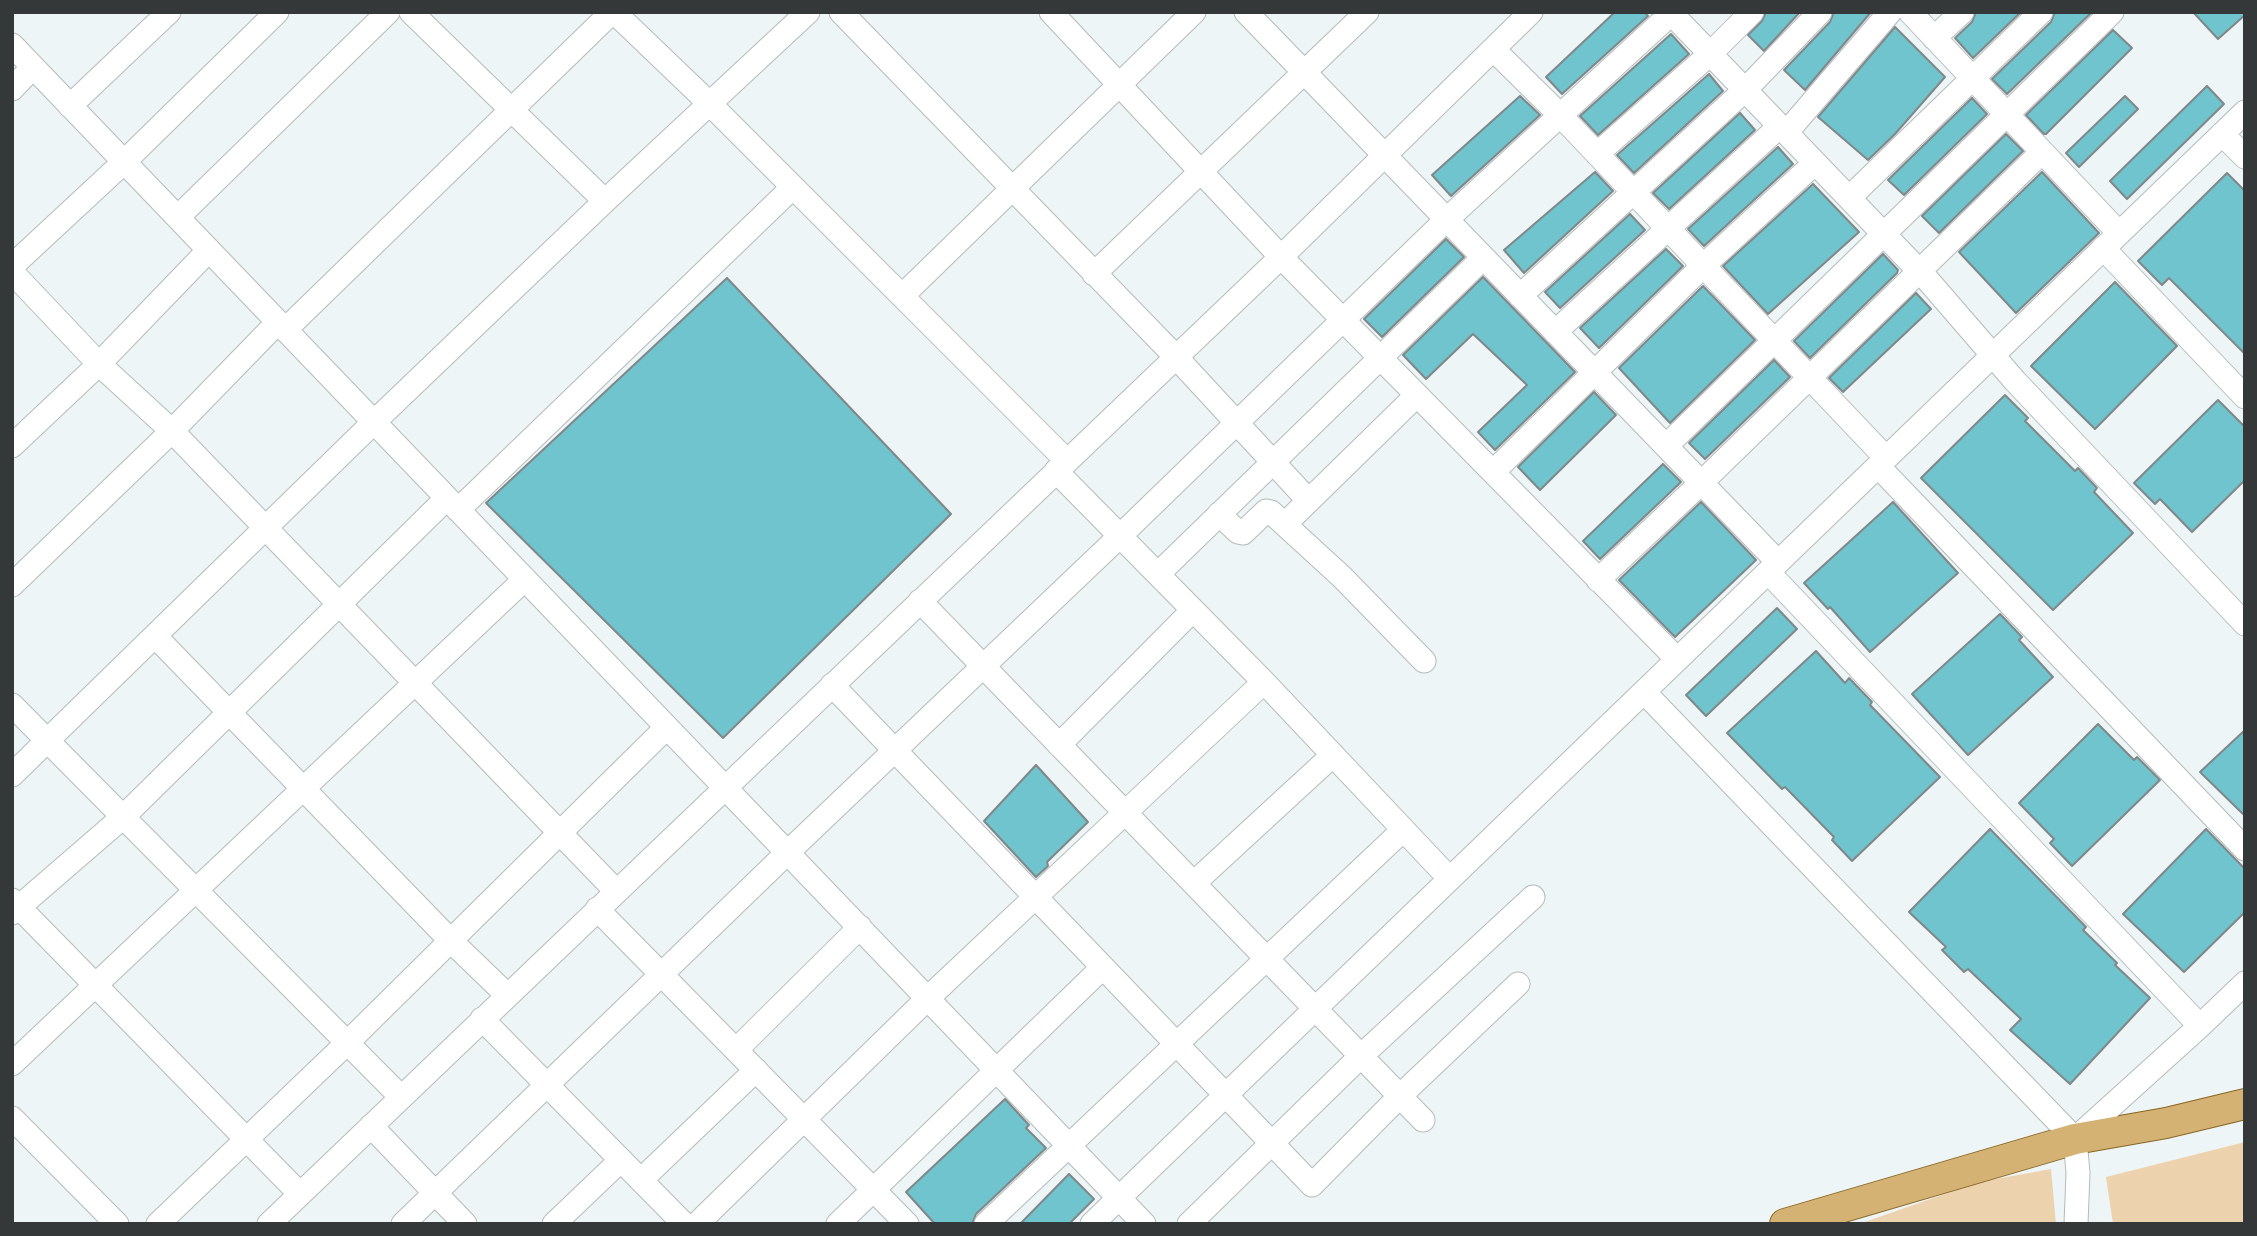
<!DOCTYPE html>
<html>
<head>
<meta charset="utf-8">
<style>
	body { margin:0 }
	#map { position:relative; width:2257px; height:1236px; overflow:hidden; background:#eef5f6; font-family:"Exo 2",sans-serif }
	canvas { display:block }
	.frame { position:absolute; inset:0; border:14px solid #353838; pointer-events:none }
</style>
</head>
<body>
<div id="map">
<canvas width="2257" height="1236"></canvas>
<div class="frame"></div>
</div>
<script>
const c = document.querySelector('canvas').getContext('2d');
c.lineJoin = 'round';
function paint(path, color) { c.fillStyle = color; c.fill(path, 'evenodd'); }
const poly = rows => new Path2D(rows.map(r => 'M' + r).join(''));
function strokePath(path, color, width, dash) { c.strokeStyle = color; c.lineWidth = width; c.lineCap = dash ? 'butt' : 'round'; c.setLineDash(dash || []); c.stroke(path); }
const green = poly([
	[2245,1142,2245,1224,2113,1224,2106,1177],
	[2051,1169,2056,1224,1859,1224,1979,1182]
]);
const building = poly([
	[1615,12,1644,12,1648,16,1562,94,1546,77,1615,12],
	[1766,12,1800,12,1764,51,1748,35,1762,21,1766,12],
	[1834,12,1871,12,1805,90,1784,70,1830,22,1834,12],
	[1976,12,2021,12,1973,58,1955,38,1972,22,1976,12],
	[2055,12,2092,12,2007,94,1992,79,2051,22,2055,12],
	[2193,12,2245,12,2245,15,2218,39,2193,12],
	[1895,27,1945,77,1895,134,1868,160,1818,117,1895,27],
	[2113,30,2132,48,2046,134,2044,134,2026,115,2113,30],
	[1671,34,1689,54,1598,135,1580,116,1671,34],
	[1709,74,1723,91,1634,173,1617,155,1709,74],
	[2207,86,2224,104,2127,199,2110,181,2207,86],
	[1520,96,1540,115,1451,196,1432,175,1520,96],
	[2125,96,2138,109,2079,167,2066,153,2125,96],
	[1972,98,1987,114,1904,195,1888,180,1972,98],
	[1740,113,1755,130,1669,209,1653,193,1740,113],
	[2006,134,2023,151,1939,233,1922,216,2006,134],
	[1778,147,1793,164,1704,246,1688,229,1778,147],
	[1595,172,1613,191,1524,273,1504,250,1595,172],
	[2042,172,2099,233,2016,313,1959,252,2042,172],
	[2227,173,2245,191,2245,354,2169,278,2162,285,2138,261,2227,173],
	[1813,184,1859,232,1768,314,1723,266,1813,184],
	[1630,214,1645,230,1560,308,1545,292,1630,214],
	[1446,239,1464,257,1382,337,1364,319,1446,239],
	[1666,249,1683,266,1599,348,1580,328,1666,249],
	[1883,254,1898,270,1897,273,1810,358,1794,341,1883,254],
	[1483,277,1575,372,1495,450,1478,432,1527,385,1473,334,1426,379,1403,355,1483,277],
	[727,278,951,514,723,738,486,503,727,278],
	[2115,282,2177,346,2095,429,2031,366,2115,282],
	[1703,286,1755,340,1670,423,1619,368,1703,286],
	[1916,293,1931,309,1843,392,1829,378,1916,293],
	[1774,360,1790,377,1705,459,1689,443,1774,360],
	[1594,392,1616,415,1540,490,1518,467,1594,392],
	[2005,395,2028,418,2025,421,2075,471,2078,468,2097,488,2094,492,2133,533,2053,610,1921,478,2005,395],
	[2218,400,2245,427,2245,480,2192,532,2160,499,2155,504,2134,483,2218,400],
	[1663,464,1681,482,1600,559,1583,541,1663,464],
	[1701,502,1756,560,1675,637,1619,580,1701,502],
	[1893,502,1958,573,1870,652,1830,607,1828,609,1804,583,1893,502],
	[1777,608,1797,629,1706,716,1686,695,1777,608],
	[2000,614,2022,637,2019,640,2053,677,1968,755,1912,694,2000,614],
	[1816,651,1845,683,1849,678,1872,702,1870,705,1940,777,1852,861,1832,840,1834,837,1785,787,1782,789,1727,733,1816,651],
	[2098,724,2134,760,2137,757,2160,780,2072,866,2050,843,2054,839,2019,803,2098,724],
	[2245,730,2245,816,2200,772,2245,730],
	[1036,765,1088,822,1047,862,1048,866,1036,877,984,821,1036,765],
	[1990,829,2086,927,2083,930,2117,963,2115,965,2150,998,2070,1084,2010,1030,2021,1019,1968,969,1964,972,1942,950,1946,947,1909,912,1990,829],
	[2206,829,2245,869,2245,912,2184,972,2123,914,2206,829],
	[1005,1099,1029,1125,1026,1128,1046,1148,976,1214,972,1224,935,1224,906,1192,1005,1099],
	[1069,1174,1094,1199,1069,1224,1020,1224,1069,1174]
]);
const minor = poly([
	[411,12,605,201],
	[614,12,710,104,1067,461],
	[841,12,1176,357,1308,500],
	[1051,12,1281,257,1677,659],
	[1246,12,1778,562],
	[1670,12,1926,278,2015,381,2245,624],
	[1910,12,2119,233],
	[1934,38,1962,12],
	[12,45,1144,1224],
	[1494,50,1561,116,1886,458],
	[12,89,33,67],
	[70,106,169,12],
	[1786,133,1890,12],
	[2222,134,2245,157],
	[1597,154,1710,54,1752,12],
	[1849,198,2041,12],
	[178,217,388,12],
	[2103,248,2245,397],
	[12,266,124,162,277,12],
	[12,272,99,364,172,431,616,891],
	[1094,274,1367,12],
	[902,296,1194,12],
	[1520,296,1745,90,1820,12],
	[285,330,612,12],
	[1555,332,1780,126],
	[12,446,99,364,209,250],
	[1666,446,2112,12],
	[1878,466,2245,849],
	[1056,471,1264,682,1450,879],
	[1493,472,1703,266,1815,163],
	[458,510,793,187],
	[1219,514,1238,532,1243,533,1266,511,1271,512,1342,577,1424,661],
	[1285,524,1417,395],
	[1768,572,2200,1026],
	[1158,574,1483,258],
	[1598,580,1701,483,2042,152],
	[12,585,172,431,278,322],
	[920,601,1423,1120],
	[155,636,451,941,507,995],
	[832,685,1312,1185,1400,1096,1518,984],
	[1644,692,2075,1139],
	[12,705,401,1097],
	[1059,745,1193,610],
	[12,775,374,422,605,201,808,12],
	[1194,883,1333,755],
	[12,900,300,1194],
	[597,909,907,1224],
	[12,913,123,817,447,498],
	[482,1019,684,1224],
	[736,1050,860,927],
	[12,1064,525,579],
	[12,1118,117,1224],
	[371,1126,465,1224],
	[641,1180,756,1070],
	[158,1224,347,1043,667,727],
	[269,1224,1281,257,1531,12],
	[403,1224,788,852,1120,536,1446,220,1673,12],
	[554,1224,621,1160],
	[697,1224,928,998,1264,682],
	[838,1224,1102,968],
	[986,1224,1403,830],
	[1092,1224,2245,112],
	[1189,1224,1361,1056,1533,897],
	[2076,1224,2078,1173,2075,1139,2200,1026,2245,983]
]);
const major = poly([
	[1785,1224,2075,1139,2166,1123,2245,1104]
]);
paint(green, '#ecd3ae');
paint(building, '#6fc4cd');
strokePath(building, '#808788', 2);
strokePath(minor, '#b4bbbc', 25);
strokePath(major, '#896623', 32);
strokePath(minor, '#fff', 23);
strokePath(major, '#d3b274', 30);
</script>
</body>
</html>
